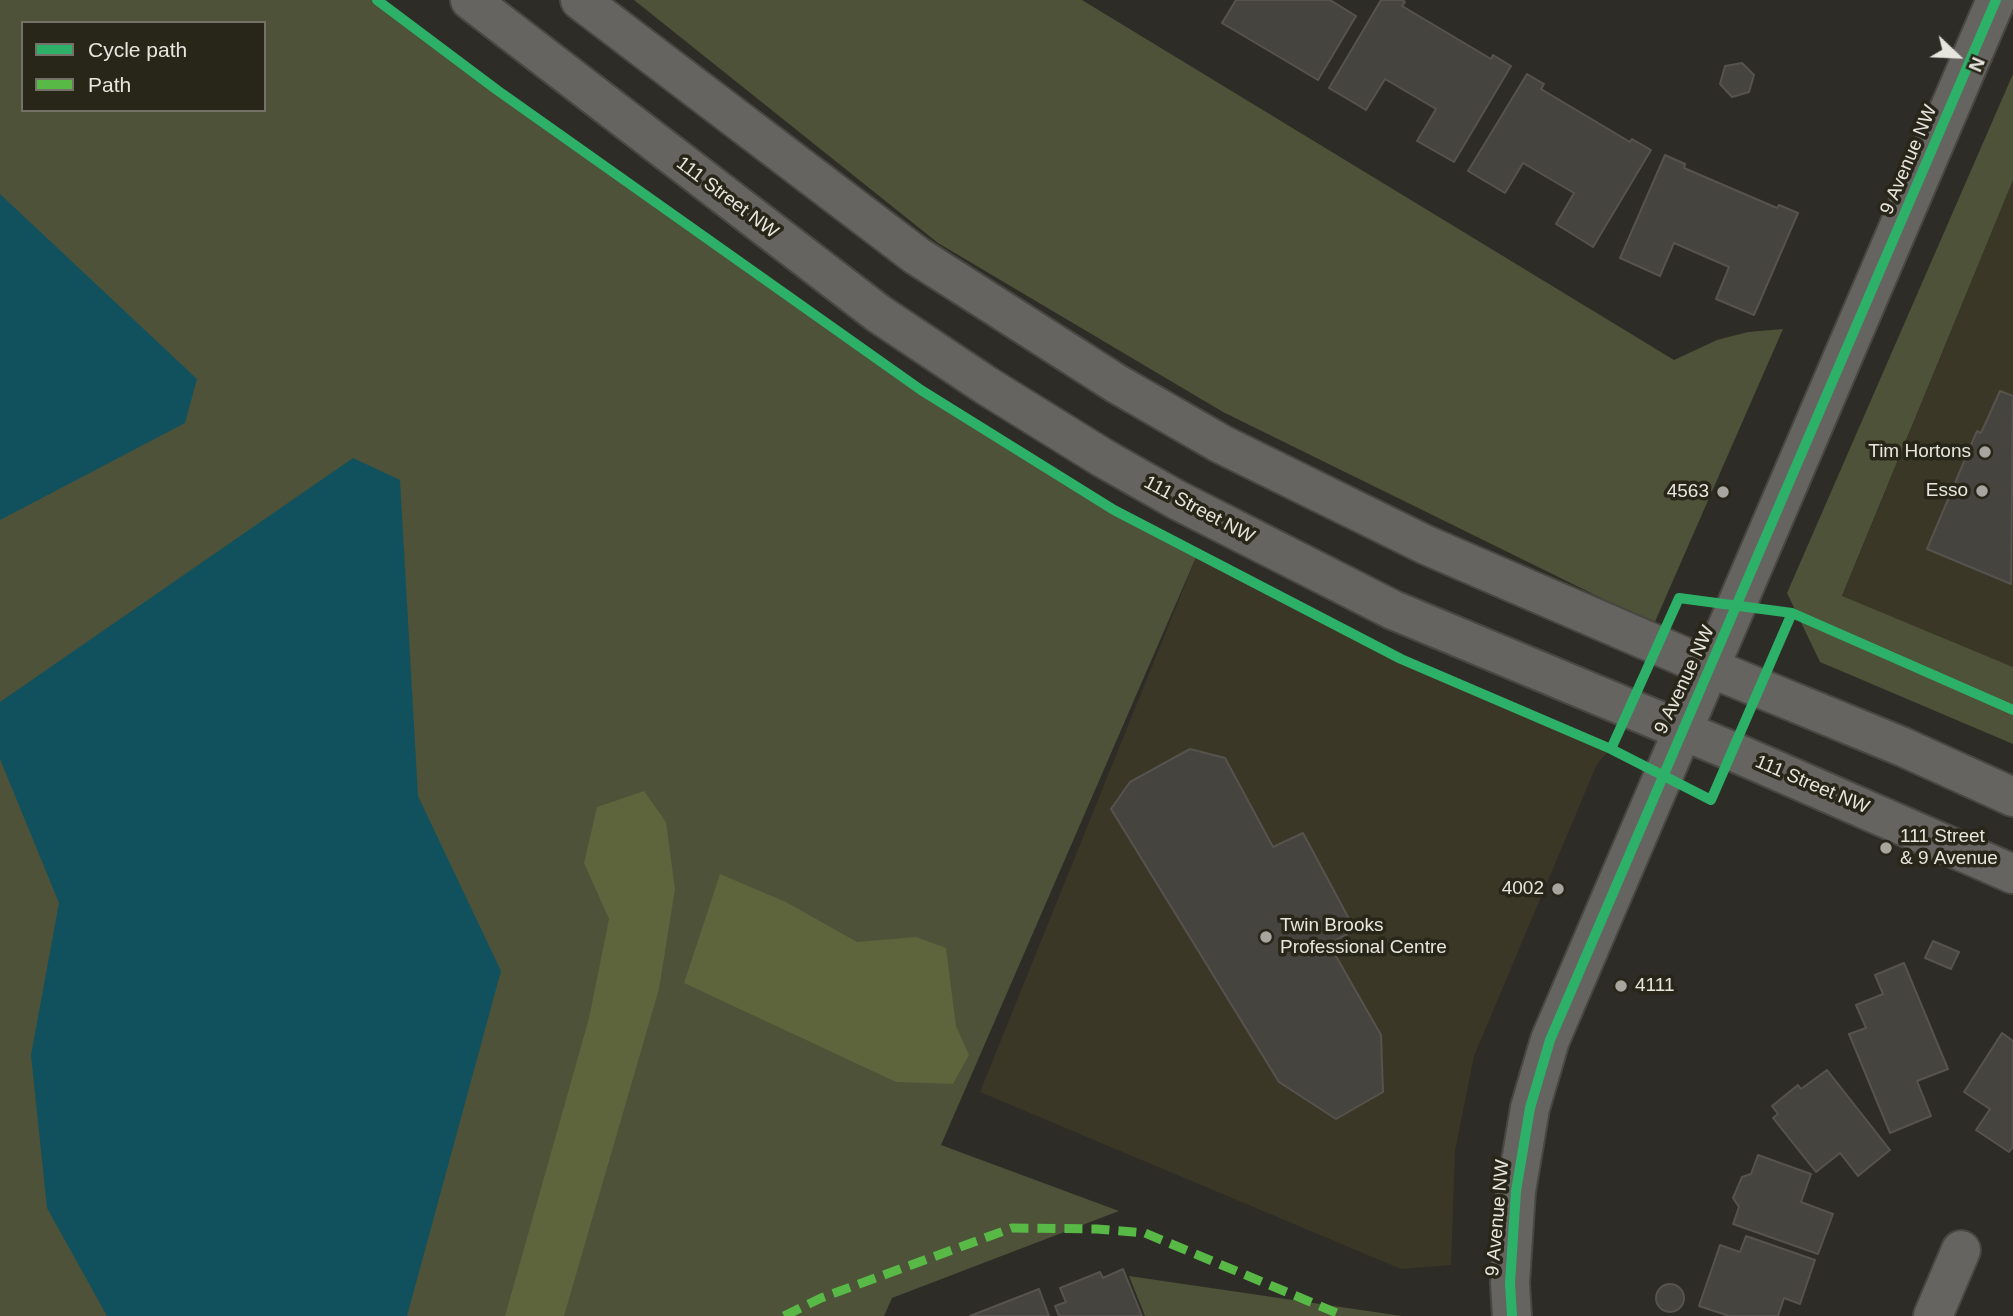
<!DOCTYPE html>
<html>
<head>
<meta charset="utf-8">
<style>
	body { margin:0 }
	#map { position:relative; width:2013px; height:1316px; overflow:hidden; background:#2e2c26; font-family:Helvetica,sans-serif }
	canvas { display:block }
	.legend { position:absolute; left:21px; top:21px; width:245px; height:91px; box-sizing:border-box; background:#282519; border:2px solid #747268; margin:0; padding:9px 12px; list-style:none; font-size:21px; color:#e7e6de }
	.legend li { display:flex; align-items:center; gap:14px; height:35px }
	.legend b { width:35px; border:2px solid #747268 }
	.north { position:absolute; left:1922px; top:21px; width:70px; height:70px; -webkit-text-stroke:5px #282519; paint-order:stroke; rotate:113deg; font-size:19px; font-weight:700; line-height:28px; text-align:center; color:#e7e6de }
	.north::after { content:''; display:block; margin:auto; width:24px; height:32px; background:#e7e6de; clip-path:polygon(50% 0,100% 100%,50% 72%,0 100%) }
</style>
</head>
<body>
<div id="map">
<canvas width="2013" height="1316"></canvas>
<ul class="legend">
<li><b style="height:9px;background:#2db169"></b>Cycle path</li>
<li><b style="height:9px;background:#58b947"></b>Path</li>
</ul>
<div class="north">N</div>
</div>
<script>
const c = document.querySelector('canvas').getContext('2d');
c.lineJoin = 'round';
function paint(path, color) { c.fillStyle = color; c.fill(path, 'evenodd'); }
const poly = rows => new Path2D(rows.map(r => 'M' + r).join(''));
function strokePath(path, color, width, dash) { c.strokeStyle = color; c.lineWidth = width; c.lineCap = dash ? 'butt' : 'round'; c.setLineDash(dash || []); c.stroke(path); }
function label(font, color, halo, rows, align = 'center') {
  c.font = font + ' Helvetica,sans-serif'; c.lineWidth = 7; c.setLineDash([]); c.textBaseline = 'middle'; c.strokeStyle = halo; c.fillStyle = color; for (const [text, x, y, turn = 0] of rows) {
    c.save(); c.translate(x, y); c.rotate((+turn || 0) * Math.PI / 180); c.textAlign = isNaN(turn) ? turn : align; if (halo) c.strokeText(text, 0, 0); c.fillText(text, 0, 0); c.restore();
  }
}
const built = poly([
	[2013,180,2013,667,1842,597],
	[1197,555,1401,659,1611,749,1597,764,1474,1056,1455,1151,1451,1265,1401,1269,980,1092]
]);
const green = poly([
	[0,0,377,0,497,90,921,390,1114,510,1197,555,941,1145,1119,1211,892,1298,884,1316,0,1316],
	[23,23,264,23,264,110,23,110],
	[634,0,1082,0,1674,360,1717,340,1748,332,1783,329,1654,624,1223,412,938,243],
	[2013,74,2013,180,1842,596,2013,667,2013,744,1820,662,1787,593],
	[1129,1276,1402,1316,1145,1316]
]);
const forest = poly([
	[644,791,666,822,675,889,659,989,564,1316,505,1316,589,1018,609,919,584,863,597,807],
	[720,874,786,902,857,942,916,937,946,948,956,1026,969,1055,953,1084,896,1082,684,983]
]);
const water = poly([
	[0,194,197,379,185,423,0,520],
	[353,458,400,480,418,796,501,971,407,1316,107,1316,47,1208,31,1055,59,903,0,759,0,702]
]);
const building = poly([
	[1236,0,1330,0,1356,16,1318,80,1222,23,1236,0],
	[1381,0,1402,0,1405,2,1402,6,1491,59,1493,55,1511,66,1454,162,1417,141,1436,109,1385,79,1366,110,1329,88,1381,0],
	[1742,63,1754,75,1749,92,1732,97,1720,84,1725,66,1742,63],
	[1527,74,1544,84,1541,89,1630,142,1632,139,1651,150,1593,247,1556,224,1574,193,1523,163,1505,193,1468,171,1527,74],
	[1665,155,1685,164,1684,168,1777,208,1779,205,1798,213,1754,315,1716,299,1729,267,1674,243,1660,276,1620,258,1665,155],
	[2000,391,2013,396,2011,584,1927,549,1977,431,1981,433,2000,391],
	[1190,749,1225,758,1273,847,1303,833,1355,930,1329,944,1381,1035,1383,1092,1336,1119,1279,1082,1111,809,1130,782,1190,749],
	[1933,941,1959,952,1951,969,1925,958,1933,941],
	[1904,963,1948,1069,1917,1081,1931,1116,1890,1133,1849,1034,1866,1028,1856,1005,1883,994,1875,975,1904,963],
	[2002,1033,2013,1041,2013,1147,2009,1152,1976,1130,1990,1109,1964,1092,2002,1033],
	[1827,1070,1890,1150,1858,1176,1840,1153,1816,1172,1773,1118,1778,1114,1772,1106,1798,1085,1801,1089,1827,1070],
	[1758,1155,1811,1174,1801,1202,1833,1214,1818,1254,1733,1224,1739,1207,1733,1198,1742,1177,1751,1174,1758,1155],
	[1746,1236,1815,1260,1800,1304,1784,1298,1778,1316,1729,1316,1699,1306,1720,1245,1740,1252,1746,1236],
	[1123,1269,1142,1316,1059,1316,1055,1306,1066,1302,1060,1288,1100,1272,1103,1278,1123,1269],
	'1656 1298a14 14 0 1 1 28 0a14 14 0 1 1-28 0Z',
	[1039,1289,1049,1316,970,1316,1039,1289]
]);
const minor = poly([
	[1933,1316,1961,1250]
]);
const tertiary = poly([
	[1512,1316,1510,1283,1516,1191,1530,1108,1550,1040,1996,0]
]);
const secondary = poly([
	[470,0,879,314,987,386,1103,458,1177,500,1393,610,1734,752,2013,874],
	[580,0,917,256,1117,384,1221,444,1426,545,1708,667,1903,747,2013,797]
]);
const quiet = poly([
	[784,1316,821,1298,1012,1228,1097,1229,1145,1233,1344,1316]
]);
const cycleway = poly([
	[377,0,497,90,921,390,1114,510,1401,659,1611,749,1711,800,1792,613],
	[1611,749,1679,598,1792,613,2013,710],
	[1512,1316,1510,1283,1516,1191,1530,1108,1550,1040,1996,0]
]);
const markers = [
	[1985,452,7,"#a6a59e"],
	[1982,491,7,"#a6a59e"],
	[1723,492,7,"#a6a59e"],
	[1886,848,7,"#a6a59e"],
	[1558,889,7,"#a6a59e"],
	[1266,937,7,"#a6a59e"],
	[1621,986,7,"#a6a59e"]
];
const streetNames = [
	["9 Avenue NW",1909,160,-67],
	["111 Street NW",727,198,37],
	["111 Street NW",1199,510,28],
	["9 Avenue NW",1685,680,-65],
	["111 Street NW",1812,785,23],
	["9 Avenue NW",1498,1218,-85]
];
const poiNames = [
	["Tim Hortons",1971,452],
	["Esso",1968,491],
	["4563",1709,492],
	["111 Street",1900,837,"left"],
	["& 9 Avenue",1900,859,"left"],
	["4002",1544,889],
	["Twin Brooks",1280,926,"left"],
	["Professional Centre",1280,948,"left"],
	["4111",1635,986,"left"]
];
paint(built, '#3b3726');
paint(green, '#4d5238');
paint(forest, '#5e643b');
paint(water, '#11515e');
paint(building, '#46443e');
strokePath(building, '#56534e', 2);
strokePath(minor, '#484741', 42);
strokePath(tertiary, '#484741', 42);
strokePath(secondary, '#484741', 42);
strokePath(minor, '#656460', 38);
strokePath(tertiary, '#656460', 38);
strokePath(secondary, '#656460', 38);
strokePath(quiet, '#58b947', 9, [18, 9]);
strokePath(cycleway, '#2db169', 10);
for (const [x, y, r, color] of markers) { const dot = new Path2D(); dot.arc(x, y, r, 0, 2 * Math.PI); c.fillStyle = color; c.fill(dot); strokePath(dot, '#282519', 2.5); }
label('19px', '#e7e6de', '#282519', streetNames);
label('19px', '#e7e6de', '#282519', poiNames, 'right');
</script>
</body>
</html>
